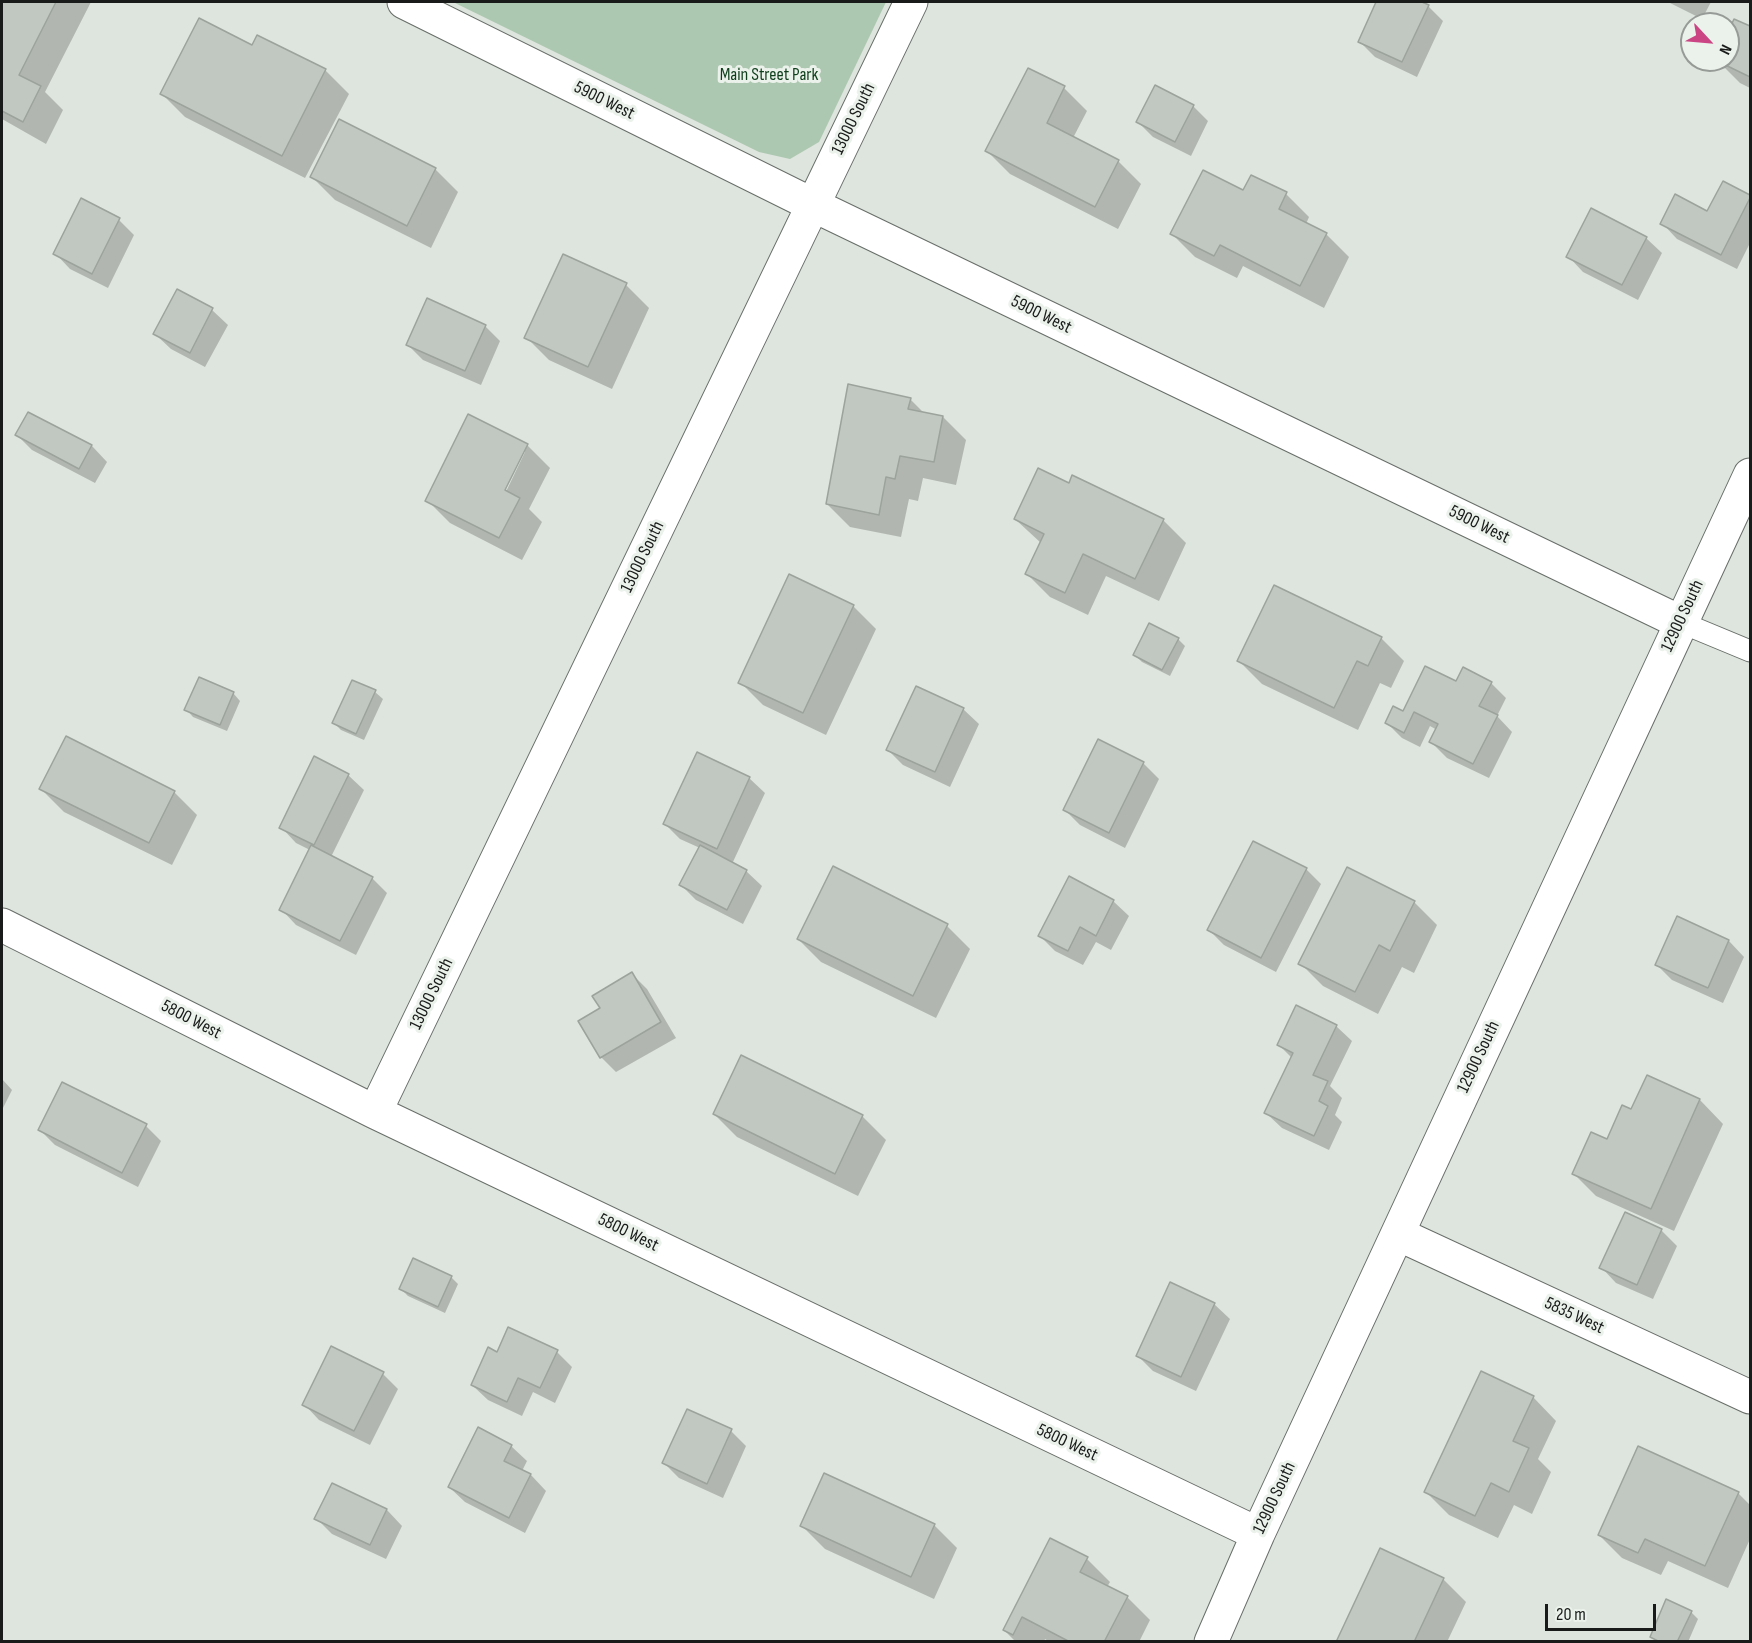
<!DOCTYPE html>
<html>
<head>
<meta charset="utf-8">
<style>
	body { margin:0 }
	#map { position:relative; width:1752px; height:1643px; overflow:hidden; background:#dee4de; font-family:"Sofia Sans Condensed",sans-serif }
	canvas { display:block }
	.frame { position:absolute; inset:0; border:3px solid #181b19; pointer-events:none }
	.north { position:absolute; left:1680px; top:12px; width:60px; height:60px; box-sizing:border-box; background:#ebf1eb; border:2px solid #979b97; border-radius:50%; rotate:116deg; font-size:16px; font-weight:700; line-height:24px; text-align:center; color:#181b19 }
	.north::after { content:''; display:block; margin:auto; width:21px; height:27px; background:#cb4483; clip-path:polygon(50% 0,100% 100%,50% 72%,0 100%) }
	.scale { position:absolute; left:1545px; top:1604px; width:111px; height:27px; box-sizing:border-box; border:3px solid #181b19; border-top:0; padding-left:8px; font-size:18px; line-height:21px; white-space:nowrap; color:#181b19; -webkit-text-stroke:4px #ebf1eb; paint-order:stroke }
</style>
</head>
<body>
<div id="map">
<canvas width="1752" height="1643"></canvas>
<div class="frame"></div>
<div class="north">N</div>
<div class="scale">20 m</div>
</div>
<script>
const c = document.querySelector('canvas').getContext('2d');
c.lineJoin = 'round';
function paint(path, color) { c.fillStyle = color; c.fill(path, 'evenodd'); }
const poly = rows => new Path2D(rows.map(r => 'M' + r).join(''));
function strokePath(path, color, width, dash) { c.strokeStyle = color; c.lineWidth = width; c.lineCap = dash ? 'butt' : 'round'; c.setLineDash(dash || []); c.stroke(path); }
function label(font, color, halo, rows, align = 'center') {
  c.font = font + ' "Sofia Sans Condensed",sans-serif'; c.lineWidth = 6; c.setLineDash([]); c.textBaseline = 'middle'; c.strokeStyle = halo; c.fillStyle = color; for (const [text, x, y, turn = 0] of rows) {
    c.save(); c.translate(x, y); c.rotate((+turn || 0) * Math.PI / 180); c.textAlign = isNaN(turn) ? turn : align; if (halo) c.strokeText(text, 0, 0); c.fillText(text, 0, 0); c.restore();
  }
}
const green = poly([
	[453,2,886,2,819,142,790,159,759,152]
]);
const shadow = poly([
	[3,2,91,2,45,92,63,110,46,144,2,119],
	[1378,2,1418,2,1428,6,1443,21,1417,77,1375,57,1359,41],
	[1668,2,1711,2,1702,19],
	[1735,21,1750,28,1750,88,1740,83,1717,60,1728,60,1728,36],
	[258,37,326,71,349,94,305,178,185,117,162,94,253,47],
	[1064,88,1087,111,1073,138,1118,161,1141,184,1118,229,1010,174,987,151],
	[1193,106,1208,121,1191,156,1153,137,1138,122],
	[435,169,458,192,431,248,335,200,312,177],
	[1723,183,1750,196,1750,243,1737,269,1677,239,1662,223,1708,213],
	[1244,192,1286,194,1309,217,1306,224,1326,234,1349,257,1324,308,1243,266,1237,278,1195,257,1172,234],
	[119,220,134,235,108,288,70,269,55,253],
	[1646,238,1662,253,1638,300,1583,272,1568,256],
	[626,285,649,308,612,389,549,360,526,337],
	[177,291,212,310,228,325,205,367,171,349,155,334],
	[485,326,500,341,481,385,423,360,408,345],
	[910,399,925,414,943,417,966,440,956,485,923,478,918,501,909,499,901,537,850,527,827,504],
	[28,414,92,446,107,462,95,483,32,450,17,435],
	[527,445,550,468,529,509,542,522,522,560,450,523,427,500],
	[522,452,525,452,503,498,500,496],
	[1069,485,1163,520,1186,543,1159,601,1106,576,1088,615,1050,597,1027,574,1041,543,1015,519],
	[853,606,876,629,826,735,763,705,740,682],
	[1381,638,1404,661,1391,688,1380,683,1358,730,1262,684,1239,661],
	[1178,639,1185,646,1170,676,1142,662,1135,655],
	[1457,683,1491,683,1506,698,1497,716,1512,732,1489,778,1447,758,1431,742,1437,730,1430,726,1420,747,1402,738,1387,723],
	[375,692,383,699,364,740,341,730,334,723],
	[233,693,240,701,227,731,193,717,186,709],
	[963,709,979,724,950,787,903,765,888,750],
	[1143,763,1159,779,1125,848,1080,825,1065,810],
	[348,775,364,790,331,857,372,878,387,893,356,955,296,925,281,909,310,850,296,843,281,827],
	[749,778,765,793,732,864,746,871,762,886,743,924,696,900,681,885,700,848,680,839,665,824],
	[41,789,174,792,197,815,172,865,64,812],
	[833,868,947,926,970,949,936,1018,821,962,798,939],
	[1306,869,1321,884,1276,972,1224,945,1209,930],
	[1113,901,1129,916,1111,950,1096,942,1083,965,1055,951,1039,935],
	[1414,902,1437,925,1414,973,1402,967,1378,1014,1323,986,1300,963],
	[1677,918,1729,941,1744,957,1723,1003,1672,980,1657,965],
	[632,974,647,989,676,1038,616,1072,601,1057,602,1008],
	[1336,1026,1352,1041,1330,1086,1342,1098,1335,1115,1342,1122,1329,1150,1282,1128,1266,1113,1292,1058,1279,1045],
	[742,1057,863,1117,886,1140,858,1196,737,1137,714,1114],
	[1648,1077,1700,1100,1723,1124,1674,1231,1596,1196,1573,1173,1608,1141,1632,1111],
	[2,1079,12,1090,2,1110],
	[146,1126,161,1141,138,1187,55,1145,40,1130],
	[1626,1214,1662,1231,1677,1246,1653,1299,1616,1283,1601,1267],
	[451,1277,458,1284,445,1313,408,1296,401,1289],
	[1214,1304,1230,1319,1196,1391,1153,1371,1138,1356],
	[557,1352,572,1367,555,1403,533,1392,522,1416,488,1400,472,1385,498,1354],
	[383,1374,398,1389,370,1445,319,1420,304,1404],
	[1533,1397,1556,1421,1538,1459,1551,1472,1532,1514,1514,1505,1498,1538,1449,1515,1426,1492],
	[731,1431,746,1446,723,1498,679,1478,664,1463],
	[511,1446,527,1461,522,1471,531,1475,546,1491,525,1533,465,1502,449,1487],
	[332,1485,387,1510,402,1526,386,1559,332,1534,316,1518],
	[1738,1493,1750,1505,1750,1539,1728,1588,1668,1561,1661,1575,1622,1558,1599,1535],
	[934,1525,957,1548,934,1599,825,1549,802,1526],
	[1050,1540,1087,1559,1110,1582,1107,1587,1127,1597,1150,1620,1139,1642,1050,1642,1045,1639,1044,1642,1016,1642,1004,1630],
	[1443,1579,1466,1602,1447,1642,1337,1642],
	[1691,1612,1698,1619,1688,1642,1657,1642,1651,1636]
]);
const building = poly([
	[2,2,56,2,19,75,41,86,23,122,2,111,2,2],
	[1376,2,1422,2,1429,5,1402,62,1358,42,1376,2],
	[199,18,252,45,257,35,326,69,282,156,160,94,199,18],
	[1734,19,1750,26,1750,77,1715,60,1728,60,1728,32,1734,19],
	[1028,68,1065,86,1047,123,1119,160,1095,207,985,151,1028,68],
	[1155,85,1194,105,1175,142,1136,122,1155,85],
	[339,119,436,168,407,226,310,177,339,119],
	[1203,170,1243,190,1251,175,1287,192,1279,209,1327,233,1300,286,1220,245,1214,256,1170,234,1203,170],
	[1723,181,1750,195,1750,198,1721,255,1660,224,1675,194,1707,211,1723,181],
	[81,198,120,218,92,274,53,254,81,198],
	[1591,208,1647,237,1622,285,1566,257,1591,208],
	[563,254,627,283,588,367,524,338,563,254],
	[177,289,213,308,190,353,153,334,177,289],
	[427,298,486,325,465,371,406,345,427,298],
	[848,384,911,398,908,409,943,416,934,462,900,456,895,479,886,477,879,515,826,504,848,384],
	[28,412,92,445,79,469,15,435,28,412],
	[468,414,528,444,505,490,520,498,499,538,425,501,468,414],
	[1038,468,1069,483,1072,475,1164,519,1135,579,1083,554,1065,593,1025,574,1044,534,1014,519,1038,468],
	[789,574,854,605,803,713,738,683,789,574],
	[1274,585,1382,637,1368,666,1357,661,1334,708,1237,661,1274,585],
	[1149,623,1179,638,1162,670,1133,655,1149,623],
	[1425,666,1456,681,1463,667,1492,682,1479,706,1498,715,1473,764,1429,742,1438,724,1414,712,1404,733,1385,723,1393,706,1403,711,1425,666],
	[199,677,234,692,220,725,184,710,199,677],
	[352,680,376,690,356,734,332,723,352,680],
	[916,686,964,708,935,772,886,750,916,686],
	[66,736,175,791,149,843,39,789,66,736],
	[1098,739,1144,762,1109,833,1063,810,1098,739],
	[697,752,750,777,717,849,663,824,697,752],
	[314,756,349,774,314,845,279,828,314,756],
	[1253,841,1307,868,1261,958,1207,930,1253,841],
	[311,845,373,877,340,941,279,910,311,845],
	[700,845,747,870,727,910,679,885,700,845],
	[833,866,948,924,913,996,797,939,833,866],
	[1347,867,1415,901,1390,951,1379,945,1355,992,1298,964,1347,867],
	[1069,876,1114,900,1096,936,1080,927,1068,951,1038,936,1069,876],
	[1677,916,1729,940,1708,988,1655,965,1677,916],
	[632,972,661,1022,600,1058,578,1021,600,1008,592,996,632,972],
	[1296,1005,1337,1025,1313,1075,1328,1081,1319,1101,1328,1106,1314,1136,1264,1113,1293,1053,1277,1045,1296,1005],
	[741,1055,863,1115,835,1174,713,1114,741,1055],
	[1647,1075,1700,1099,1651,1209,1572,1174,1591,1132,1607,1139,1622,1105,1631,1109,1647,1075],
	[62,1082,147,1124,122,1173,38,1130,62,1082],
	[1625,1212,1662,1229,1637,1285,1599,1268,1625,1212],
	[413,1258,452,1276,438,1307,399,1289,413,1258],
	[1170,1282,1215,1303,1181,1377,1136,1356,1170,1282],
	[508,1327,558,1350,540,1388,518,1378,507,1402,471,1385,488,1347,497,1352,508,1327],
	[331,1346,384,1372,354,1431,302,1405,331,1346],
	[1481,1371,1534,1396,1513,1441,1529,1448,1509,1492,1491,1483,1475,1516,1424,1492,1481,1371],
	[687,1409,732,1429,707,1484,662,1463,687,1409],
	[478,1427,512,1445,504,1461,531,1474,509,1518,448,1487,478,1427],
	[1638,1446,1739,1492,1705,1566,1645,1539,1638,1553,1598,1535,1638,1446],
	[824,1473,935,1524,911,1577,800,1526,824,1473],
	[332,1483,387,1509,370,1545,314,1519,332,1483],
	[1050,1538,1088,1557,1080,1572,1128,1596,1104,1642,1070,1642,1022,1617,1013,1635,1003,1630,1050,1538],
	[1380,1548,1444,1578,1414,1642,1336,1642,1380,1548],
	[1666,1599,1692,1611,1677,1642,1660,1642,1650,1637,1666,1599]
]);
const lane = poly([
	[1680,622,1750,651]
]);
const street = poly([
	[404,2,813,205,1680,622],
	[2,925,375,1112,1258,1534],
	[375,1112,911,2],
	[1398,1234,1750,1397],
	[1211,1642,1258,1534,1750,475]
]);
const parkNames = [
	["Main Street Park",769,75]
];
const streetNames = [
	["5900 West",604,101,26],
	["13000 South",854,119,-64],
	["5900 West",1041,315,26],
	["5900 West",1479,525,26],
	["13000 South",643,557,-64],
	["12900 South",1683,616,-65],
	["13000 South",432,994,-64],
	["5800 West",191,1020,27],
	["12900 South",1479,1057,-65],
	["5800 West",628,1233,26],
	["5835 West",1574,1316,25],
	["5800 West",1067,1443,25],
	["12900 South",1275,1498,-65]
];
paint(green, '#adc8b0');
paint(shadow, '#0003');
paint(building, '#c1c7c1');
strokePath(building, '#9ca29c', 1.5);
strokePath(lane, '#686e69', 23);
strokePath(street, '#686e69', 35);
strokePath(lane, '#fff', 21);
strokePath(street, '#fff', 33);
label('18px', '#0e3f1b', '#ebf1eb', parkNames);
label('18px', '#181b19', '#ebf1eb', streetNames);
</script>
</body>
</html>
